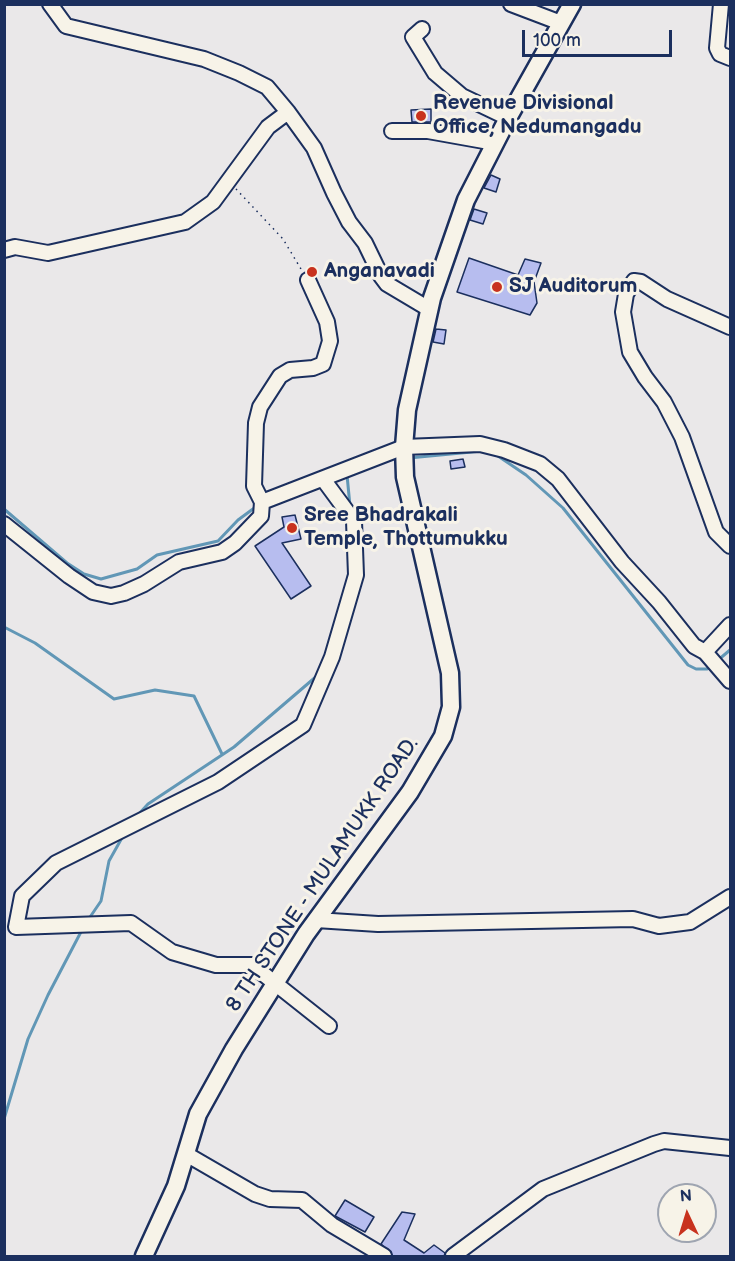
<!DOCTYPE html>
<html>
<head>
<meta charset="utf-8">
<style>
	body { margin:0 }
	#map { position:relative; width:735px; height:1261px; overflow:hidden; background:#eae8e9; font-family:"Balsamiq Sans",sans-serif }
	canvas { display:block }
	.frame { position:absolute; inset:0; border:6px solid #1b2f5e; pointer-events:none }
	.north { position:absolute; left:657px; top:1183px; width:60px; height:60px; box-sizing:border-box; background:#f7f3e8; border:2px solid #9fa5b1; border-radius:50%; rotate:356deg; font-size:16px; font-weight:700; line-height:24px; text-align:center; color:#1b2f5e }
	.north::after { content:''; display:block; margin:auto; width:21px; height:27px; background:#c8321e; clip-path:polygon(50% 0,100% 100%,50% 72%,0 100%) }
	.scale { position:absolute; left:522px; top:30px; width:150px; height:27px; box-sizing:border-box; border:3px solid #1b2f5e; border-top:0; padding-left:8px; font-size:18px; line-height:21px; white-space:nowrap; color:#1b2f5e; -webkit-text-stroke:4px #f7f3e8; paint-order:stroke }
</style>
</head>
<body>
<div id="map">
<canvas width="735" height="1261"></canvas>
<div class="frame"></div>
<div class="north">N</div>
<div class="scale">100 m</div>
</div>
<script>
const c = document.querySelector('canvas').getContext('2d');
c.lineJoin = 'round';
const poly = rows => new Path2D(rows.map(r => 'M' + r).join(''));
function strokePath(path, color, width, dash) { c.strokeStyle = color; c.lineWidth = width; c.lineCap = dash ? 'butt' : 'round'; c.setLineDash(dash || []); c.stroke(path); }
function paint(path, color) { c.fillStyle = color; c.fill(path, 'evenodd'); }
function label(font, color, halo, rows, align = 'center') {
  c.font = font + ' "Balsamiq Sans",sans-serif'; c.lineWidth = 6; c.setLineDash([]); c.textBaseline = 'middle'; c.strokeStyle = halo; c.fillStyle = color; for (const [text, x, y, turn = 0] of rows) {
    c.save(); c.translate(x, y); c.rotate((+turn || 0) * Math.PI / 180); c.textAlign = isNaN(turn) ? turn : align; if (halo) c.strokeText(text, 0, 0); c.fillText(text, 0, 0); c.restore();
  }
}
const stream = poly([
	[495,454,526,475,563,508,688,665,696,669,707,669,712,665],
	[409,458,482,451],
	[347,475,350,506],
	[4,509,67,563,84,574,101,579,137,569,157,555,218,541,238,520,257,506],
	[348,581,349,566],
	[4,627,35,643,114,699,155,690,194,696,222,754],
	[717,661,730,650],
	[137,816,148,804,234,747,318,675],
	[88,920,101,901,109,861,123,836],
	[4,1119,28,1039,48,995,83,928]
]);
const building = poly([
	[431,109,431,122,412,122,411,110,431,109],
	[491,175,500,179,496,192,484,188,491,175],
	[474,209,487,213,483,224,470,220,474,209],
	[469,258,518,275,525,259,541,263,534,282,537,303,530,315,457,292,469,258],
	[436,329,446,330,444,344,433,342,436,329],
	[463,459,465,467,451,469,450,461,463,459],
	[295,515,301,539,282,543,311,586,291,599,255,546,284,527,282,517,295,515],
	[345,1200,374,1217,365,1232,335,1216,345,1200],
	[402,1212,415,1214,404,1240,424,1253,434,1245,445,1253,444,1257,394,1257,381,1244,402,1212]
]);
const path = poly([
	[236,189,283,239,301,269]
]);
const minor = poly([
	[50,4,66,26,204,59,239,73,267,87,288,112],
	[511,4,561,23],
	[721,4,717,48,720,54,730,58],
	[422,29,413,37,435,73,462,96,508,118],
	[392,131,428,131,495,143],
	[4,250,15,247,48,253,185,222,213,202,268,127,288,112,314,148,334,193,349,222,365,243,381,276,387,284,429,309],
	[730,327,667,299,641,282,634,281,626,294,623,312,630,352,645,377,664,402,682,437,716,532,730,546],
	[323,479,354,521,356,575,332,657,303,725,218,782,56,863,22,896,16,927,131,923,172,952,216,965,252,965,329,1026],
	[262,502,404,447,480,444,504,450,540,464,558,479,622,562,659,602,694,646,705,652,730,681],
	[262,502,254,486,256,423,260,407,280,376,290,370,313,368,323,364,330,341,327,322,308,280],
	[4,524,69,576,93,592,111,596,124,593,144,584,179,562,222,552,235,543,261,516,262,502],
	[705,652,730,625],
	[316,920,378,924,633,919,659,926,690,922,730,897],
	[186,1154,255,1194,270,1199,302,1200,332,1225,384,1256],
	[453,1256,543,1189,654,1144,664,1141,730,1148]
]);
const major = poly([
	[144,1256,176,1186,198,1114,234,1049,306,934,410,792,443,736,451,707,450,673,405,477,404,447,407,410,432,298,466,200,508,118,572,4]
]);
const markers = [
	[421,116,6,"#c8321e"],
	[312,272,6,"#c8321e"],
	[497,287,6,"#c8321e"],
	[292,528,6,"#c8321e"]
];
const poiNames = [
	["Revenue Divisional",433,104],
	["Office, Nedumangadu",433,128],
	["Anganavadi",324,272],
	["SJ Auditorum",509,287],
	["Sree Bhadrakali",304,516],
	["Temple, Thottumukku",304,540]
];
const streetNames = [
	["8 TH STONE - MULAMUKK ROAD.",323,875,-56]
];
strokePath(stream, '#6197b6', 3);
paint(building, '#b7bdef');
strokePath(building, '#1b2f5e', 1.5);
strokePath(minor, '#1b2f5e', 18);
strokePath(major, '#1b2f5e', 21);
strokePath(path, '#1b2f5e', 1.5, [1.5, 4.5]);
strokePath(minor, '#f7f3e8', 14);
strokePath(major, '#f7f3e8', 16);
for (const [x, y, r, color] of markers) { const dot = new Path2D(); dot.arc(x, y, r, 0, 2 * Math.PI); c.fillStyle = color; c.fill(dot); strokePath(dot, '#f7f3e8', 2); }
label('bold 21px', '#1b2f5e', '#f7f3e8', poiNames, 'left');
label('21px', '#1b2f5e', '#f7f3e8', streetNames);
</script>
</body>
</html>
